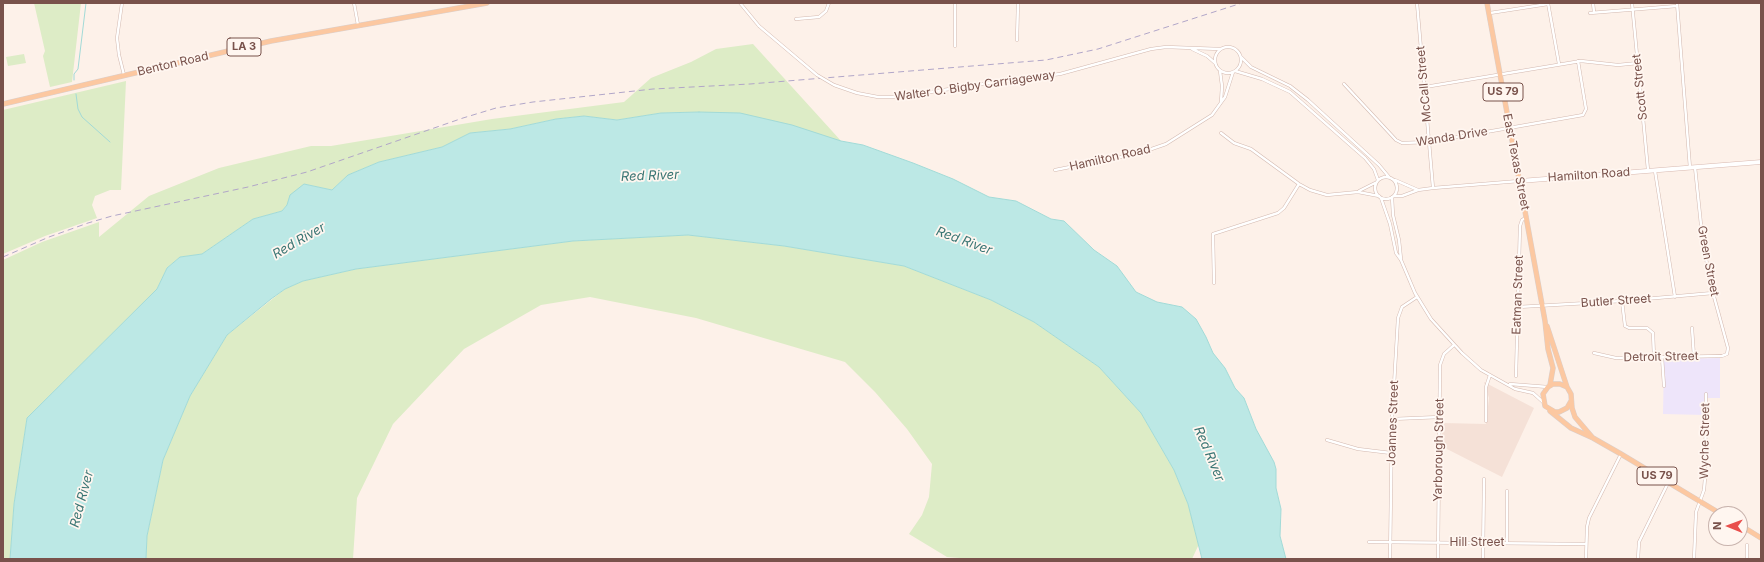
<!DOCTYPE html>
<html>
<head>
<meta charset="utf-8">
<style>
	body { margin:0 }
	#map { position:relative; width:1764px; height:562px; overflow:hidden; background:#fdf1e9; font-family:Inter,sans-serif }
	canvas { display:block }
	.frame { position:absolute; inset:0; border:4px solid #79524b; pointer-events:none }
	.north { position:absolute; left:1708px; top:506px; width:40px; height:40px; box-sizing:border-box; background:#fff6f0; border:1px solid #c9b4ae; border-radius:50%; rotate:271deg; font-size:11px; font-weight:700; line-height:16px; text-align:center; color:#79524b }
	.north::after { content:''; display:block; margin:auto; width:14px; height:18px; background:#e94f4c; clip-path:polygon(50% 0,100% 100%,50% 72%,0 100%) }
</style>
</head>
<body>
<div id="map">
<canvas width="1764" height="562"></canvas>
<div class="frame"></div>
<div class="north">N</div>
</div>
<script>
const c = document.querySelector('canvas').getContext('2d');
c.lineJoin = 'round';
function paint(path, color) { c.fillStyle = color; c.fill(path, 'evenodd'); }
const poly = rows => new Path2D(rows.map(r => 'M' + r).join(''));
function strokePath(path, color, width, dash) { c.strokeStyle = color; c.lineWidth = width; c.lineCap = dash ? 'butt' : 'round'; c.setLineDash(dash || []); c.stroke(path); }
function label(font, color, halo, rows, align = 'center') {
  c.font = font + ' Inter,sans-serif'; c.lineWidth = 3.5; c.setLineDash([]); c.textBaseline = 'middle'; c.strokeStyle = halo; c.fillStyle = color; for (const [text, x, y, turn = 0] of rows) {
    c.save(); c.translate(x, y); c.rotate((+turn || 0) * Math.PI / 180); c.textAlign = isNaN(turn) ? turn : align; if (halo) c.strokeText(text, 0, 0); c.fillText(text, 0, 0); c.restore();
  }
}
const residential = poly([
	[1484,382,1534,408,1502,477,1441,446,1443,423,1486,424,1489,398]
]);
const education = poly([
	[1720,358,1720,398,1705,398,1705,415,1663,414,1664,359]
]);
const green = poly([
	[34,3,81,3,72,82,50,87,43,56,45,51],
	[753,44,842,142,699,112,661,113,617,120,584,116,556,119,510,129,470,133,442,147,379,162,348,175,332,190,304,184,289,199,287,205,282,211,253,219,202,254,180,257,167,268,157,289,27,418,14,504,10,559,3,559,3,260,42,242,99,222,99,237,149,196,219,168,311,146,331,146,492,119,624,102,651,78,691,62,716,49],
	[24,54,26,63,8,66,6,57],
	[126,81,121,190,110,190,95,196,92,205,97,218,45,236,3,254,3,110],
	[688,235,784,246,904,266,991,300,1034,322,1099,367,1141,413,1174,470,1188,504,1199,544,1192,559,972,559,947,557,909,534,922,515,929,497,932,464,907,429,875,392,845,362,696,318,590,297,541,305,464,349,393,424,357,498,353,559,146,559,147,536,163,460,190,396,227,335,285,289,303,281,356,269,573,241]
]);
const water = poly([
	[699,112,740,113,792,125,841,141,863,145,913,163,953,179,989,197,1016,201,1051,219,1064,221,1094,250,1117,266,1136,292,1157,302,1182,307,1196,319,1206,337,1213,353,1225,368,1235,388,1244,398,1256,429,1274,462,1276,469,1276,488,1281,509,1280,536,1286,559,1202,559,1188,504,1174,470,1141,413,1099,367,1034,322,991,300,904,266,784,246,688,235,573,241,356,269,303,281,285,289,271,299,227,335,190,396,163,460,147,536,146,559,10,559,14,504,27,418,157,289,167,268,180,257,202,254,253,219,282,211,287,205,290,195,304,184,332,190,348,175,379,162,442,147,470,133,510,129,556,119,584,116,617,120,661,113,699,112]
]);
const stream = poly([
	[74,80,74,74,78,69,86,3],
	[76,94,78,109,82,117,110,142]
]);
const street = poly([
	[122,3,117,38,119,55,124,75],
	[354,3,358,25],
	[740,3,759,26],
	[955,3,955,46],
	[1417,3,1433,188],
	[1548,3,1559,64],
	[1593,3,1594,12],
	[1632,3,1648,170],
	[1677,3,1690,168],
	[1490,13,1548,4],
	[1590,13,1677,6],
	[796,19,819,17,826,11,829,3],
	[1017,40,1018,3],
	'1215 60a13 13 0 1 1 26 0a13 13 0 1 1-26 0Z',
	[1192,49,1207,56,1215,63],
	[1241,57,1251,67,1290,86,1308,100,1379,165,1389,177],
	[1220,71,1222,86,1221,102],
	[1235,71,1262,79,1290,92,1365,158,1374,169,1378,180],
	[982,84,1060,74,1151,49,1166,47,1220,49],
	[1344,84,1396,140,1402,143,1429,142,1583,115,1586,109,1578,61],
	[1425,87,1581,61,1618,65,1638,63],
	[1221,133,1234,143,1251,149,1299,184,1310,190,1327,195,1358,192,1379,196],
	[1055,170,1140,153,1166,144,1212,115,1225,97,1233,72],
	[1655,171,1675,297],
	'1375 188a11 11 0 1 1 22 0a11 11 0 1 1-22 0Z',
	[1395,180,1418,190],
	[1359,191,1375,183],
	[1394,196,1402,196,1418,190,1433,188,1519,181],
	[1392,197,1393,215,1399,240,1401,259],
	[1381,198,1390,224,1396,253,1401,260,1415,293,1431,319,1462,353,1481,370,1515,389,1533,393,1543,402],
	[1214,283,1213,234,1278,213,1284,208,1299,184],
	[1622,301,1625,326,1629,328,1647,328,1653,333,1654,357],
	[1518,307,1622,301,1713,293],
	[1692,328,1694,357],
	[1594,353,1616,358,1722,356,1727,354,1728,348,1713,293,1703,244,1695,167],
	[1662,357,1664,386],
	[1516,376,1520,226,1522,220,1527,217],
	[1510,384,1548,387],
	[1392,419,1440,417],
	[1486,421,1486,387,1490,375],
	[1327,440,1358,449,1391,453],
	[1507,491,1507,542],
	[1369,542,1586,544],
	[1390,559,1392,419,1398,318,1402,307,1417,297],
	[1438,559,1440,365,1444,354,1454,345],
	[1483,559,1484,479],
	[1586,559,1587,527,1589,518,1621,454],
	[1638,559,1639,542,1668,483],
	[1694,559,1696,512,1704,490,1705,478,1706,394],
	[1747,559,1747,545]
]);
const secondary = poly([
	[1520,181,1761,162]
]);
const primary = poly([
	[1487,3,1545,321,1548,349,1553,368,1550,385],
	[3,104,271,41,487,3],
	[1547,326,1567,387],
	[1571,401,1567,408,1559,412,1555,412,1545,406,1543,394,1548,387,1553,384,1560,384,1567,387,1571,394,1572,408,1575,417,1592,437],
	[1550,411,1571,428,1593,438,1621,454,1721,514],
	[1740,525,1761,538]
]);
const rail = poly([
	[3,257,49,237,88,223,112,216,248,187,307,172,463,118,496,108,533,102,653,89,750,84,1046,60,1098,49,1242,3]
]);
const streetBridge = poly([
	[759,26,817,75,834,85,857,93,878,97,898,97,982,84]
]);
const shields = [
	[244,47,34],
	[1503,92,40],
	[1657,476,40]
];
const shieldNames = [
	["LA 3",244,47],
	["US 79",1503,92],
	["US 79",1657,476]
];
const streetNames = [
	["Benton Road",173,64,-13],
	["McCall Street",1424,84,-95],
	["Walter O. Bigby Carriageway",975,86,-8],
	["Scott Street",1640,87,-96],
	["Wanda Drive",1452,137,-9],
	["Hamilton Road",1110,158,-13],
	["East Texas Street",1516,162,79],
	["Hamilton Road",1589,175,-4],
	["Green Street",1708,261,79],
	["Eatman Street",1518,295,-88],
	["Butler Street",1616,301,-4],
	["Detroit Street",1661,357,-1],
	["Joannes Street",1393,423,-88],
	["Wyche Street",1705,441,-89],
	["Yarborough Street",1439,450,-89],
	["Hill Street",1477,542]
];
const waterNames = [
	["Red River",650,176,-2],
	["Red River",299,241,-30],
	["Red River",964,241,20],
	["Red River",1209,454,67],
	["Red River",82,499,-75]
];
paint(residential, '#f5e1d7');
paint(education, '#eee5fa');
paint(green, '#ddecc6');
paint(water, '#bce8e5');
strokePath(water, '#a2dad7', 1);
strokePath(stream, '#a2dad7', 1);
strokePath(street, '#d3b9b0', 3.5);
strokePath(secondary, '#d8b9b0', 5);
strokePath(primary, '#d9cfcd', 5.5);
strokePath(street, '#fff', 2.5);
strokePath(secondary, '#fff', 4);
strokePath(primary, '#fcc8a1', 4.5);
strokePath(rail, '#b1a6c8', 1, [6, 4]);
strokePath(streetBridge, '#d3b9b0', 3.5, []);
strokePath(streetBridge, '#fff', 2.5);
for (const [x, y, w] of shields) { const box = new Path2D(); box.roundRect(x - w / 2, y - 9, w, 18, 3); c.fillStyle = '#fff6f0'; c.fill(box); strokePath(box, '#79524b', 1); }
label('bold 11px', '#79524b', null, shieldNames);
label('12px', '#79524b', '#fff6f0', streetNames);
label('italic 13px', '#3b7674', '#fff6f0', waterNames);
</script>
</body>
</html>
